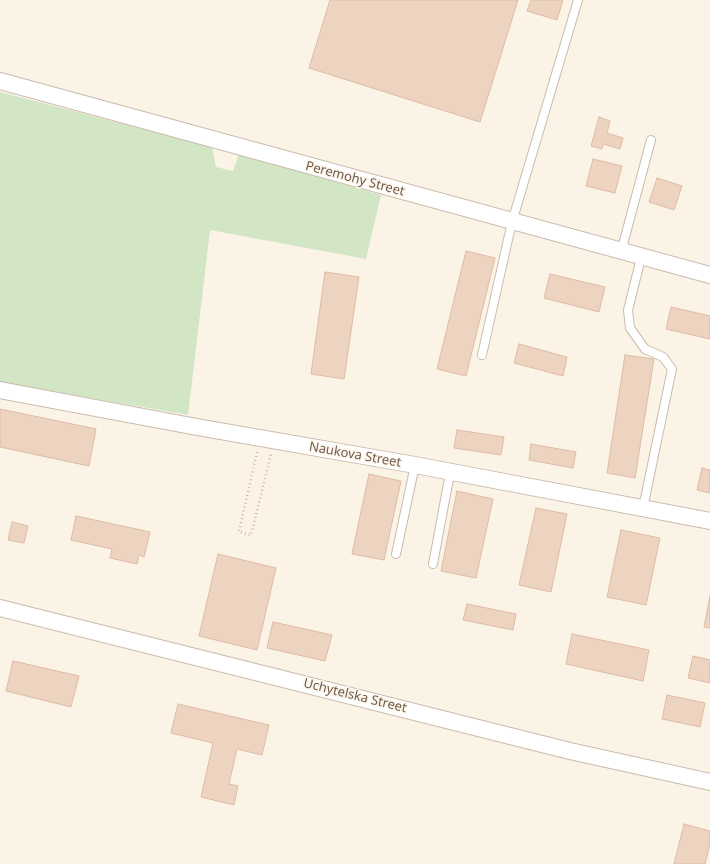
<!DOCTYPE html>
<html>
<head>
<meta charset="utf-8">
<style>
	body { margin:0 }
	canvas { display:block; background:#faf3e6 }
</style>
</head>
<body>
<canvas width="710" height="864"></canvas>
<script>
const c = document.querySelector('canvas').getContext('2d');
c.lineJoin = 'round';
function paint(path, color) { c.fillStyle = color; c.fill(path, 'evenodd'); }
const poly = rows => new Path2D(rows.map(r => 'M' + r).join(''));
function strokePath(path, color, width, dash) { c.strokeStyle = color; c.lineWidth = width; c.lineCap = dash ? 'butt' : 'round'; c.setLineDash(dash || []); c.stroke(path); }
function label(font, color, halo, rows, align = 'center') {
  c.font = font + ' "Noto Sans",sans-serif'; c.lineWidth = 3; c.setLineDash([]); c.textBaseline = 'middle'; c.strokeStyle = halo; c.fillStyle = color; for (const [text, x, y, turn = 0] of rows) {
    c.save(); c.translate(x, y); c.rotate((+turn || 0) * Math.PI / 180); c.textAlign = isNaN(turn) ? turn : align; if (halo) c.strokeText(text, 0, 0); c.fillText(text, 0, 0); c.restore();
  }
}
const green = poly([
	[0,92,212,147,216,167,233,171,239,154,381,195,366,259,210,230,188,415,0,382]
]);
const building = poly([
	[330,0,518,0,480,122,309,68,330,0],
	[531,0,563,0,557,20,527,11,531,0],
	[599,117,610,121,607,133,623,138,620,149,603,144,602,149,591,146,599,117],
	[593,159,622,166,615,193,586,186,593,159],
	[657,178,682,186,674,210,649,202,657,178],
	[466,251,495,258,466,376,437,369,466,251],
	[325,272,359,277,344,379,311,374,325,272],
	[550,274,605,287,599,312,544,298,550,274],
	[671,307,710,316,710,339,666,329,671,307],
	[519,344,567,357,563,376,514,363,519,344],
	[625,355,654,359,635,478,607,473,625,355],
	[0,409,96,429,89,466,0,447,0,409],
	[457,430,504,437,501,455,454,448,457,430],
	[531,444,576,452,573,468,529,460,531,444],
	[702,468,710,470,710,493,697,490,702,468],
	[369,474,401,481,384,560,352,554,369,474],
	[457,491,493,499,476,578,441,571,457,491],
	[536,508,567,514,551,592,519,585,536,508],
	[76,516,150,532,144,557,139,555,137,564,110,558,112,549,71,540,76,516],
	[12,522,28,526,24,543,8,540,12,522],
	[621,530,660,538,646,605,607,597,621,530],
	[218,554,276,568,257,650,199,636,218,554],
	[710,596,710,628,704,627,710,596],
	[467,604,516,614,513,630,463,620,467,604],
	[273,622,332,635,325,661,267,648,273,622],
	[572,634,649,650,643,681,566,664,572,634],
	[693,656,710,660,710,683,688,678,693,656],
	[13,661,79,676,71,707,6,691,13,661],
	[667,695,705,703,700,727,662,719,667,695],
	[178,704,269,725,262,755,237,749,229,784,238,786,234,805,201,797,213,743,171,733,178,704],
	[684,824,710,831,710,844,705,864,674,864,684,824]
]);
const path = poly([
	[257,452,239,532,251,535,271,454]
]);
const lane = poly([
	[621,252,651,140],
	[641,258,628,310,630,328,645,349,663,357,672,369,643,508],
	[482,355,512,222,578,0],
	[396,554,415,465],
	[433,564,450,473]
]);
const street = poly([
	[0,81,710,275],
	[0,390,197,427,415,465,710,521],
	[0,608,570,751,710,782]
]);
const streetNames = [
	["Peremohy Street",355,179,15],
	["Naukova Street",355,455,10],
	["Uchytelska Street",355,696,14]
];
paint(green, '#d2e6c6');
paint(building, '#edd4c1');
strokePath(building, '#debba3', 1);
strokePath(lane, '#cbbbad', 10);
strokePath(street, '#cbbbad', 18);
strokePath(path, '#d1b7a4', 2.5, [1, 3]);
strokePath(lane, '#fff', 8);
strokePath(street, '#fff', 16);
label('13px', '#715b4e', '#fdf7ec', streetNames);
</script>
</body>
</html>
